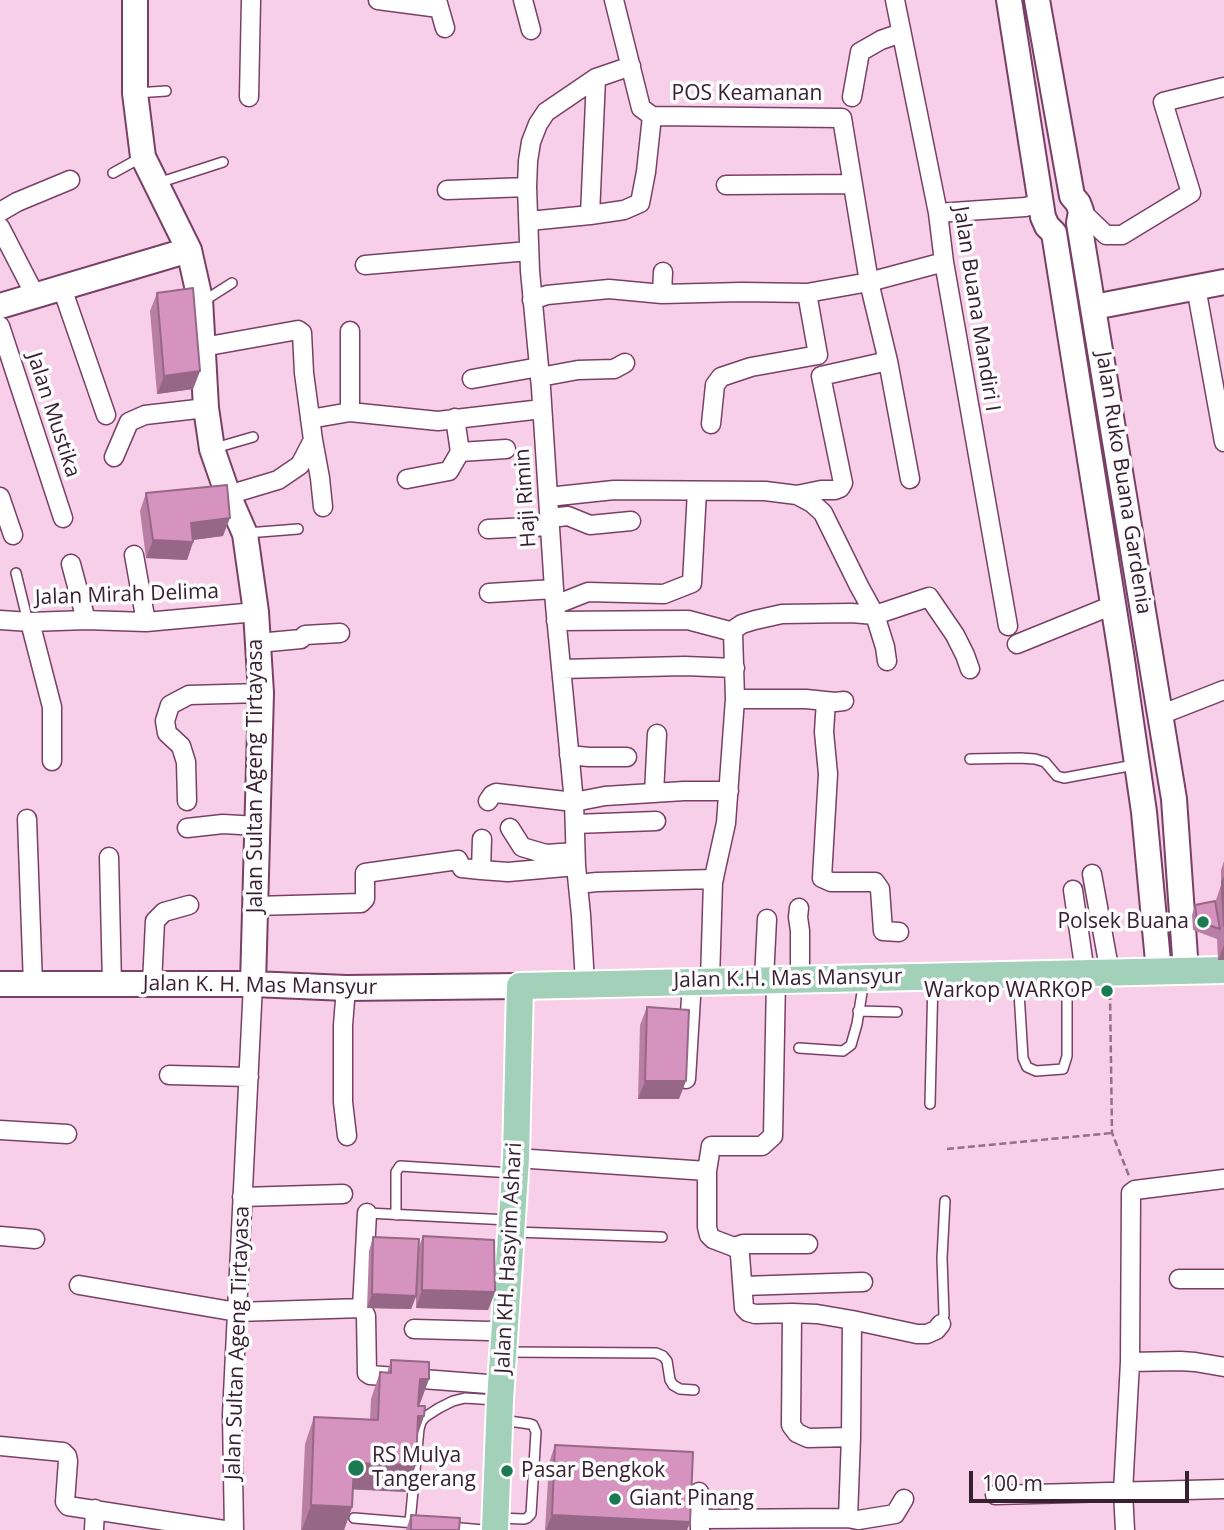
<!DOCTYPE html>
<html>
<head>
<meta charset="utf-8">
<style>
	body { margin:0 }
	#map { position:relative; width:1224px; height:1530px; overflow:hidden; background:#f7cfe8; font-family:"Open Sans",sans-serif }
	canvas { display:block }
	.scale { position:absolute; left:969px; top:1471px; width:220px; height:32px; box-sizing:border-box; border:4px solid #392031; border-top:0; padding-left:9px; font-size:21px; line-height:24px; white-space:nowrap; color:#392031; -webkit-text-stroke:5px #fdfdfd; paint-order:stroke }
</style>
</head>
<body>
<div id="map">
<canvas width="1224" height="1530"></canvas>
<div class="scale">100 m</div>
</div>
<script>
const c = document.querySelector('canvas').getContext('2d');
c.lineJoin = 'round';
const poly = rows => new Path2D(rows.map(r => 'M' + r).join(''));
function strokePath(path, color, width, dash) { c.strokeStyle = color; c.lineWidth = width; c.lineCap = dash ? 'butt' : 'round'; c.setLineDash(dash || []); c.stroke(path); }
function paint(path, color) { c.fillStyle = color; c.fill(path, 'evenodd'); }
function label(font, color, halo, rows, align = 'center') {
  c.font = font + ' "Open Sans",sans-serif'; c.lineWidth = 7; c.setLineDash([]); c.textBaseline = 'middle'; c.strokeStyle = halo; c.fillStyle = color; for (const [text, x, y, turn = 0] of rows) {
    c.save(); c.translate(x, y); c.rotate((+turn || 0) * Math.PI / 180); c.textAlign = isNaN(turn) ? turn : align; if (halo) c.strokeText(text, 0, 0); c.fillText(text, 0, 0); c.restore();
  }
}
const path = poly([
	[1110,993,1112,1133,1129,1176],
	[947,1149,1112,1133]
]);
const lane = poly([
	[136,93,166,91],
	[113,173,142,157],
	[158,183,223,162],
	[203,298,210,297,232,283],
	[215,448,253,437],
	[247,533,298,529],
	[16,573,28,622],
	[970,759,1020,758,1035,759,1045,762,1057,776,1064,778,1134,765],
	[1018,976,1023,1058,1027,1067,1036,1071,1063,1069,1067,1056,1067,975],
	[858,1011,897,1012],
	[799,1048,843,1051,851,1045,857,1024,864,980],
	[930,1104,933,978],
	[367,1213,509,1220],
	[396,1215,396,1172,400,1166,512,1173],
	[514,1232,662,1237],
	[941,1324,944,1315,942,1258,945,1201],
	[505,1352,656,1353,663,1356,667,1361,670,1380,673,1385,680,1389,694,1390],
	[354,1518,415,1523],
	[496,1518,524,1519,527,1518,531,1514,536,1432,533,1425,530,1424,502,1420],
	[410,1522,419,1429,421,1422,425,1417,439,1408,453,1401,465,1398,496,1400],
	[450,1527,483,1530]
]);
const street = poly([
	[378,0,439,8],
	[437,0,445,28],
	[523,0,531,30],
	[614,0,641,108,652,116,842,118,869,282,888,361,910,479],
	[895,0,938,213,944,262,1008,626],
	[249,97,251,0],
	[852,97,860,52,881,40,901,33],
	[726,185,852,184],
	[447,190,527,187],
	[1081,211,1106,235,1122,235,1191,193,1163,102,1224,87],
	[0,212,17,202,70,180],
	[938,213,1025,207,1042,203],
	[590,215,596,78],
	[529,221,590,215,624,210,640,203,646,172,652,116],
	[0,227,35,295],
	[365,265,529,251],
	[1196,287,1224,442],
	[62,288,106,415],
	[662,294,663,272],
	[532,300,547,295,609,289,662,294,742,292,807,293,869,282,944,262],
	[0,326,63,518],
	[350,331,350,412],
	[203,347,298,330,302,333,304,373,313,440,320,478,323,507],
	[540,377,578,370,614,369,625,363],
	[472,379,539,367],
	[310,419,350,412,438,421,542,409],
	[711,424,715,385,721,377,751,367,818,355,807,293],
	[460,452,506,449],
	[114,457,129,422,145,415,206,408],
	[407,479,449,471,460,452,455,418],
	[228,495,278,480,300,465,313,440],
	[797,495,821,490,835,490,840,488,843,483,821,376,888,361],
	[0,497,13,535],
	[548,497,614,490,765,491,797,495,812,503,823,513,859,586,875,615,929,597,955,635,965,655,970,669],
	[550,518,568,516,590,525,631,521],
	[488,529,550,526],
	[134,555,146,622],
	[71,564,86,620],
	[489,593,554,589],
	[555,605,588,592,664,594,692,583,697,491],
	[0,620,30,622,86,620,146,622,256,612],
	[556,621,688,620,733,632],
	[30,622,52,707,52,761],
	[258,643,301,639,305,635,340,633],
	[1017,644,1113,605],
	[561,669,685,666,735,668],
	[735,699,733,632,736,628,742,624,755,620,782,614,851,613,875,615,885,647,887,661],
	[826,701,824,732,828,774,822,878,831,882,875,882,880,889,883,931,899,932],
	[1160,715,1224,690],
	[569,755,589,757,627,757],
	[654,793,657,734],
	[187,801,186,762,181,746,167,733,165,721,170,705,189,695,261,693],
	[488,801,492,795,496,793,574,802,605,796,684,791,729,791],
	[27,819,33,985],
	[575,824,656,821],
	[187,828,223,824,258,826],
	[510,828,522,847,546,854,575,852],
	[482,839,481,870,508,872,576,866],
	[109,857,112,985],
	[1092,874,1110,973],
	[578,884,597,882,714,879],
	[1073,890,1085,973],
	[256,906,361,903,365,899,365,873,458,860,462,868,481,870],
	[799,908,798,917,800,931,800,979],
	[764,979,767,919],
	[776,979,773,1136,762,1146,711,1146,707,1171,707,1227,709,1235,713,1239,734,1247,739,1251,740,1255,744,1308,748,1312,755,1314,792,1313],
	[710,980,713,882,726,823,735,699,806,699,835,702,844,701],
	[585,983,581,915,576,866,574,802,555,605,541,388,530,271,527,187,528,161,531,142,538,124,546,112,596,78,631,66],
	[152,984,155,921,164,912,189,905],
	[346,988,343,1025,343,1102,347,1136],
	[169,1075,249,1077],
	[686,1079,692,981],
	[0,1130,67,1134],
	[516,1158,707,1171],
	[242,1197,343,1194],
	[367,1213,362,1308,366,1316,367,1373,370,1375,501,1385],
	[0,1236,35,1239],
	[734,1247,743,1244,808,1244],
	[1179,1279,1224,1279],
	[79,1285,237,1312,362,1308],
	[743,1286,863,1282],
	[414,1329,489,1331,505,1329],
	[1130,1362,1180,1361,1195,1362,1224,1367],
	[851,1437,852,1320],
	[0,1446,63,1452,67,1456,68,1461,65,1502,68,1506,224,1530],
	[699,1492,700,1530],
	[995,1495,1224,1489],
	[848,1518,851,1437,808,1438,797,1433,791,1425,792,1313,817,1314,852,1320,917,1334,927,1334,936,1330,941,1324],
	[699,1519,848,1518,858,1520,895,1514,904,1499],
	[94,1530,95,1509],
	[234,1530,232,1415,253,984],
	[1125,1530,1123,1492,1130,1362,1131,1193,1135,1190,1224,1179]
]);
const secondary = poly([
	[135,0,135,93,143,157,189,250,200,299,206,408,212,449,228,495,245,534,256,612,261,693,253,984],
	[1009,0,1043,217,1047,226,1054,233,1122,660,1144,812,1159,972],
	[1037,0,1072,196,1078,203,1081,211,1079,223,1174,799,1186,971],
	[0,306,189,250],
	[1094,307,1224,282],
	[0,984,253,984,346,988,520,986]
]);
const primary = poly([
	[495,1530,500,1400,516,1158,520,986,1224,970]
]);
const wall = poly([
	[157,293,200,371,193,389,157,394,150,311],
	[146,493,223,536,193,540,193,542,187,560,146,558,140,511],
	[1224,861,1224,960,1218,960,1217,938,1217,939,1193,930,1192,915,1195,905,1215,904,1216,900,1221,885,1221,870],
	[647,1007,679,1099,638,1099,640,1025],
	[423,1236,495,1292,488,1310,416,1308,416,1297,411,1309,367,1308,369,1251,373,1237,418,1250],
	[391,1360,429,1379,419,1406,424,1416,417,1436,406,1492,353,1489,352,1507,344,1530,301,1530,305,1444,314,1417,370,1420,371,1399,380,1372,387,1373],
	[555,1445,690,1522,687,1530,545,1530,549,1463],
	[411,1515,459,1530,406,1530]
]);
const shadedWall = poly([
	[200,371,193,389,157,394,164,376],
	[230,518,223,536,185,541,191,523],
	[153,540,193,542,187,560,146,558],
	[1224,945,1224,960,1218,960],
	[645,1081,686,1081,679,1099,638,1099],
	[422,1290,495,1292,488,1310,416,1308],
	[372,1294,416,1296,411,1309,367,1308],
	[420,1379,429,1379,419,1406,410,1405],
	[418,1416,424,1416,415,1442],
	[354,1463,416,1465,406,1492,344,1489],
	[311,1505,352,1507,344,1530,302,1530],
	[552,1515,690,1522,687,1530,546,1530]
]);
const building = poly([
	[193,288,200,371,164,376,157,293,193,288],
	[227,485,230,518,191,523,193,542,153,540,146,493,227,485],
	[1224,878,1224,926,1222,890,1222,882,1224,878],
	[1215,901,1220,929,1197,921,1195,905,1215,901],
	[647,1007,689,1010,686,1081,645,1081,647,1007],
	[423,1236,494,1240,495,1292,422,1290,423,1236],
	[373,1237,419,1239,416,1296,372,1294,373,1237],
	[391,1360,429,1362,429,1379,420,1379,418,1406,425,1406,424,1416,418,1416,416,1465,354,1463,352,1507,311,1505,314,1417,378,1420,380,1372,391,1373,391,1360],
	[555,1445,693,1452,690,1522,552,1515,555,1445],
	[411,1515,460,1518,459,1530,411,1530,411,1515]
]);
const markers = [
	[1203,922,7,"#1a7b52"],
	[1107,991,7,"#1a7b52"],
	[356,1468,9,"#1a7b52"],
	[507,1471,7,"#1a7b52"],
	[615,1499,7,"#1a7b52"]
];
const streetNames = [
	["POS Keamanan",747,94],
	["Jalan Buana Mandiri I",976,309,81],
	["Jalan Mustika",53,415,72],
	["Jalan Ruko Buana Gardenia",1123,483,81],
	["Haji Rimin",526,498,-94],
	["Jalan Mirah Delima",127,595,-2],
	["Jalan Sultan Ageng Tirtayasa",256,776,-90],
	["Jalan K.H. Mas Mansyur",788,979,-1],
	["Jalan K. H. Mas Mansyur",260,986,1],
	["Jalan KH. Hasyim Ashari",509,1258,-87],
	["Jalan Sultan Ageng Tirtayasa",238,1343,-88]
];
const poiNames = [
	["Polsek Buana",1189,922,"right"],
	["Warkop WARKOP",1093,991,"right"],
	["RS Mulya",372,1456],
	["Tangerang",372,1480],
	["Pasar Bengkok",521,1471],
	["Giant Pinang",629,1499]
];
strokePath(lane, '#794067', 12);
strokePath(street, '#794067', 21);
strokePath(secondary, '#794067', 28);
strokePath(primary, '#fff', 30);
strokePath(path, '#917186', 2.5, [7, 3.5]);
strokePath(lane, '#fff', 9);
strokePath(street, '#fff', 18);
strokePath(secondary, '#fff', 24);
strokePath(primary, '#a3d0b8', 26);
paint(wall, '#b87ea4');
paint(shadedWall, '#966786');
paint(building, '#d693bf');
strokePath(building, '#966786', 2);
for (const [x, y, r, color] of markers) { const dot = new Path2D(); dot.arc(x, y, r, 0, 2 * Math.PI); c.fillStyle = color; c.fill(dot); strokePath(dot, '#fdfdfd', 2.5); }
label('21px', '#392031', '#fdfdfd', streetNames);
label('21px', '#392031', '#fdfdfd', poiNames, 'left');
</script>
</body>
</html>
